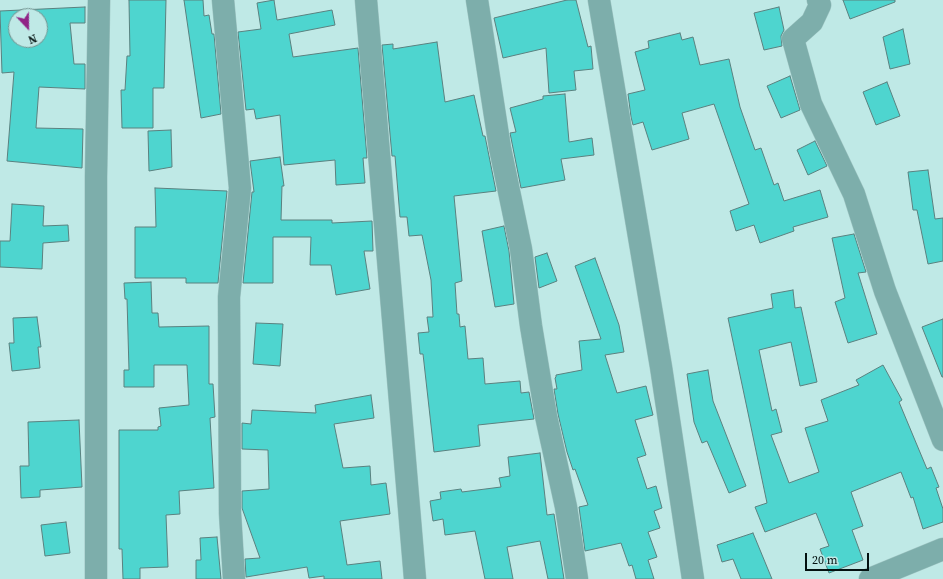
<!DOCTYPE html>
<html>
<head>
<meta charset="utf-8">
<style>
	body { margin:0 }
	#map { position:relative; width:943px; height:579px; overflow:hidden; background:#bfe9e6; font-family:"Source Serif 4",serif }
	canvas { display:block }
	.north { position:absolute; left:8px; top:8px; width:40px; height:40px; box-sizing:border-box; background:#bfe9e6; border:1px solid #749390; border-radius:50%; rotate:158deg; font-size:11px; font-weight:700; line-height:16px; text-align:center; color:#031110 }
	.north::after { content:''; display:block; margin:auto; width:14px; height:18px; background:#902487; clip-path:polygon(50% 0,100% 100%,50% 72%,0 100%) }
	.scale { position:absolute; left:805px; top:553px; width:64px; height:18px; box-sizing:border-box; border:2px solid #031110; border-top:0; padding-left:5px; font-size:12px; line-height:14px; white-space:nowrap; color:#031110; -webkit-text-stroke:3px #bfe9e6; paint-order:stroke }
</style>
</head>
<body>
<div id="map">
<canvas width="943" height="579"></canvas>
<div class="north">N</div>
<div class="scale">20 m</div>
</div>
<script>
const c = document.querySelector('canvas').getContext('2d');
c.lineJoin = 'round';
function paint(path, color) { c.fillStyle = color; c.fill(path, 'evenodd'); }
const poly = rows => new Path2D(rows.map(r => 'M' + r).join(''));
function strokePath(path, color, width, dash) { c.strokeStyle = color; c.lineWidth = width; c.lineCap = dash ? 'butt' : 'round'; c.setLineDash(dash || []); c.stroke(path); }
const building = poly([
	[129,0,166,0,164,88,153,88,153,128,122,128,121,90,125,90,127,56,130,56,129,0],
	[184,0,203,0,204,16,209,15,212,34,214,34,221,114,201,118,184,0],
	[274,0,277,20,332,10,335,25,289,34,293,57,358,48,367,158,363,158,365,183,336,185,335,160,284,165,280,115,256,119,254,109,246,110,238,32,261,29,257,3,274,0],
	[567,0,576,0,588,47,591,46,593,69,574,71,576,90,549,93,546,48,503,58,494,18,567,0],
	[843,0,895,0,895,2,850,19,843,0],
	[85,7,85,23,70,23,74,64,85,64,85,89,39,87,36,128,83,129,82,168,7,161,14,72,2,73,0,11,85,7],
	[16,16,40,16,40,40,16,40,16,16],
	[779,7,784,30,781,36,782,46,764,50,754,13,779,7],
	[903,29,910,64,890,69,883,37,903,29],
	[680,33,682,40,693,37,700,65,729,59,740,107,755,150,761,148,774,185,778,183,784,201,820,190,828,217,793,227,794,231,760,243,754,225,736,231,730,211,749,204,714,104,682,113,689,139,652,150,643,122,633,125,631,117,628,94,645,90,635,52,649,48,648,41,680,33],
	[437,42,445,102,474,95,483,136,485,136,496,191,454,196,462,281,455,283,457,314,459,314,460,327,465,326,468,359,483,358,485,384,520,381,521,393,529,392,534,419,478,425,480,446,434,452,423,354,420,354,418,333,429,332,427,317,433,317,431,280,422,235,409,236,407,217,400,217,395,156,392,156,382,45,393,44,393,49,437,42],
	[790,76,800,110,781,118,767,86,790,76],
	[887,82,900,116,876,125,863,92,887,82],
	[565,94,569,142,592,138,594,155,561,159,565,180,521,188,510,133,516,132,510,108,543,99,543,96,565,94],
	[171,130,172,167,149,171,148,131,171,130],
	[815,141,827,166,808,175,797,150,815,141],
	[280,157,284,186,282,186,281,220,332,220,332,223,372,221,373,251,364,251,370,289,336,295,331,265,310,265,311,237,273,237,273,283,243,283,252,192,254,192,250,161,280,157],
	[928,170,935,219,943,218,943,261,928,264,917,210,913,210,908,172,928,170],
	[155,188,227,191,218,283,186,283,186,278,135,278,135,227,156,227,155,188],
	[12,204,44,206,43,226,68,225,69,241,43,243,42,269,0,267,0,241,10,241,12,204],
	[504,226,509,251,514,304,495,307,482,231,504,226],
	[854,234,866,272,858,273,877,334,848,343,835,302,845,298,832,238,854,234],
	[547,253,557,281,539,288,535,257,547,253],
	[595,258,619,325,624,352,605,355,617,393,646,386,653,415,635,420,646,455,637,458,647,489,656,486,662,508,654,511,660,528,648,532,657,557,648,560,654,579,636,579,632,565,629,566,621,543,585,551,579,507,588,505,575,469,573,470,567,452,558,414,554,389,557,389,555,378,556,377,556,375,582,370,579,341,601,339,575,266,595,258],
	[151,282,152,313,158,313,159,327,209,326,209,384,213,384,215,417,210,418,214,488,179,491,180,514,166,515,168,567,140,568,140,579,123,579,122,549,119,549,119,430,158,430,158,427,161,426,159,408,189,405,187,365,154,365,154,387,124,387,124,370,129,370,127,299,125,299,124,283,151,282],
	[793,290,795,308,801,307,817,382,800,386,791,342,759,350,772,411,776,409,782,432,771,435,789,483,819,472,805,428,828,421,821,400,859,385,856,380,883,365,902,400,899,402,927,469,931,467,939,487,936,488,943,509,943,522,923,529,913,497,911,498,901,472,851,492,863,526,852,530,863,560,829,573,820,549,829,546,816,513,765,532,755,507,767,503,728,318,773,308,771,294,793,290],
	[37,317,41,347,38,347,40,368,12,371,9,343,14,343,13,318,37,317],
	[943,319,943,377,942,377,922,327,943,319],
	[256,323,283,324,280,366,253,364,256,323],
	[708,370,713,401,746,486,729,493,707,441,702,443,694,422,687,374,708,370],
	[371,395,374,418,334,424,343,468,370,466,371,485,386,483,390,514,340,521,347,565,380,561,382,579,324,579,324,576,309,578,307,567,246,577,245,559,260,558,242,508,242,491,269,489,268,450,242,449,242,423,251,424,252,410,316,413,315,405,371,395],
	[79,420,82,487,40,490,40,497,21,498,20,466,29,466,28,422,79,420],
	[540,453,547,515,554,514,564,579,548,579,540,541,507,547,513,579,485,579,475,531,445,535,443,519,433,521,430,501,441,499,440,492,461,489,462,492,501,487,499,478,510,476,508,457,540,453],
	[66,522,70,553,45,556,41,525,66,522],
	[753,533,772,579,741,579,733,559,722,562,717,545,753,533],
	[217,537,221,579,196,579,196,560,201,560,200,538,217,537]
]);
const street = poly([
	[223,0,240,188,229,297,230,513,234,579],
	[366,0,415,579],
	[477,0,500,148,521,249,531,326,546,416,566,507,577,579],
	[599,0,661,367,693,579],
	[818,0,820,5,812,22,793,39,811,104,854,194,885,291,943,440],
	[96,579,96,177,99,0],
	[870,579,943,549]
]);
paint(building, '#4ed5cf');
strokePath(building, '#5a817f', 1);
strokePath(street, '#a1c6c4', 23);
strokePath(street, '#7daeab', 22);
</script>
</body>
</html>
